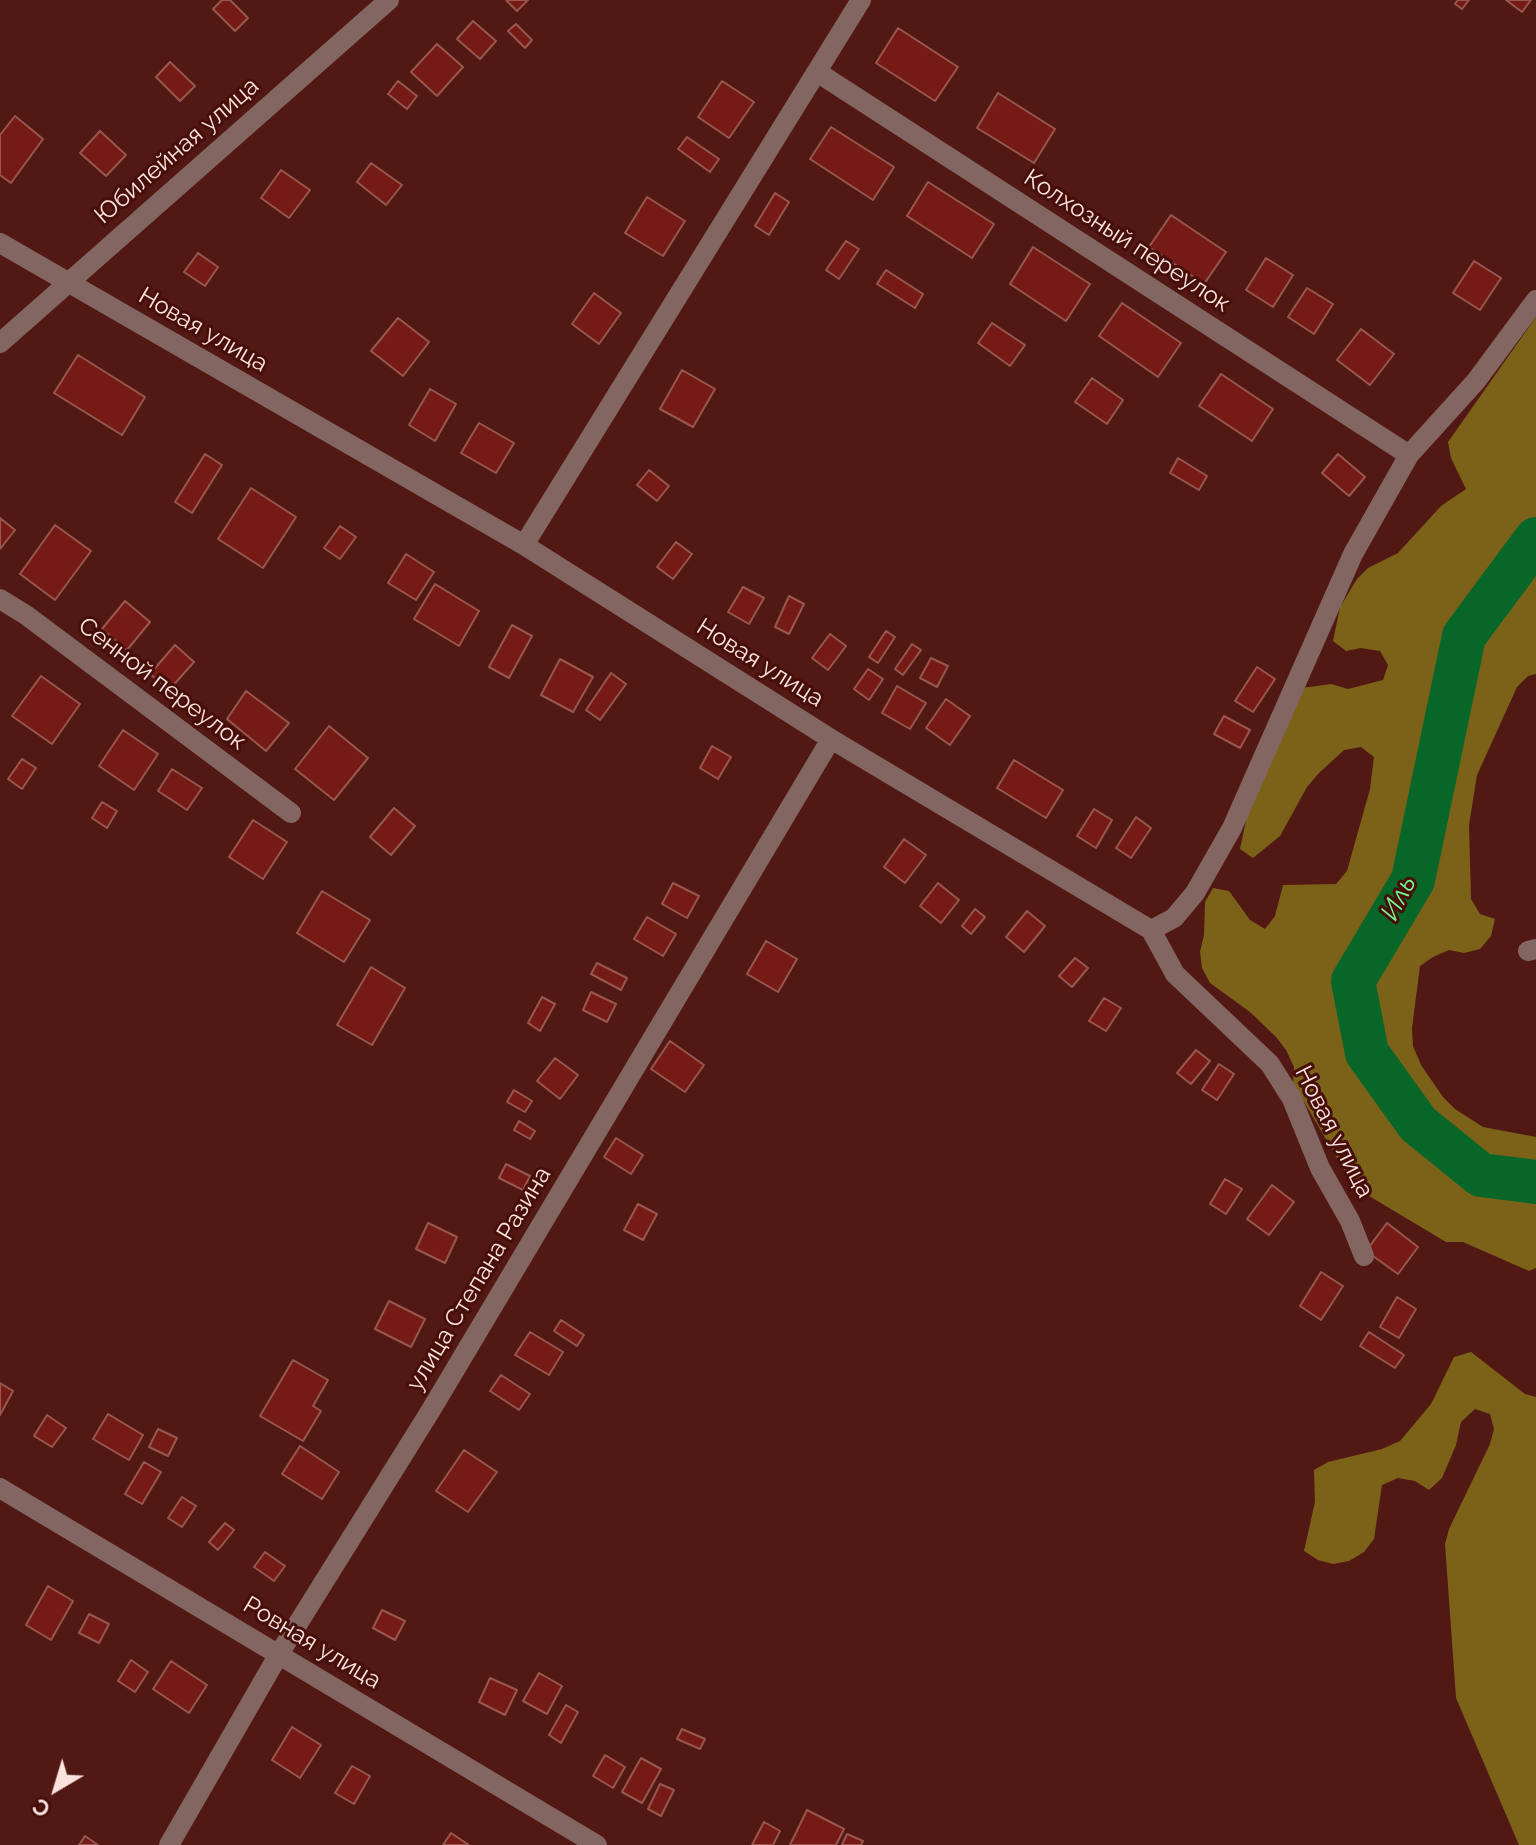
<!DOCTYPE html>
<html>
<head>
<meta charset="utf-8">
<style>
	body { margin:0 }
	#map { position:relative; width:1536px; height:1845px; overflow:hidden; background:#521914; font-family:Raleway,sans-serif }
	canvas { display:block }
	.north { position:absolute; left:16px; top:1749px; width:80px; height:80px; -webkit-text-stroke:6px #470e0a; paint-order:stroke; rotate:218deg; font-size:22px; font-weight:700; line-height:32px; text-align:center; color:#fae3df }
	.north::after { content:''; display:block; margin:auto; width:28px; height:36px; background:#fae3df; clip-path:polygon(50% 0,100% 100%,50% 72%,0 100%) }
</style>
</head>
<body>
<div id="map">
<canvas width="1536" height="1845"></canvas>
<div class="north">С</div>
</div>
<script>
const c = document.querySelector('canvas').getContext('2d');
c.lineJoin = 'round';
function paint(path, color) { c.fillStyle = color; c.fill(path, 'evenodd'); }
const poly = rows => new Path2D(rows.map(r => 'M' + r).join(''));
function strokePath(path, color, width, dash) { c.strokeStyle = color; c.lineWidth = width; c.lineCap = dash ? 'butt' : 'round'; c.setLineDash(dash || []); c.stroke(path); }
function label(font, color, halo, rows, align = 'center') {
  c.font = font + ' Raleway,sans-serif'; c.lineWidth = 6; c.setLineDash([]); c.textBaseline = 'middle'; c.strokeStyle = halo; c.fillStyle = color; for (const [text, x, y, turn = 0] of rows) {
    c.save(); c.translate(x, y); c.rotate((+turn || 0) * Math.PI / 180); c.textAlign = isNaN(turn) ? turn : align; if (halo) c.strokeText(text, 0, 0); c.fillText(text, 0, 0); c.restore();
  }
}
const forest = poly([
	[1536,317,1536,674,1528,676,1517,687,1477,775,1469,825,1471,899,1480,914,1495,919,1491,936,1480,949,1464,953,1449,950,1433,957,1420,966,1412,1028,1413,1046,1421,1065,1443,1097,1455,1109,1483,1127,1536,1137,1536,1268,1529,1271,1463,1242,1446,1242,1354,1187,1293,1083,1294,1067,1286,1050,1276,1037,1250,1012,1210,983,1202,968,1200,952,1204,935,1205,902,1213,888,1229,891,1250,920,1265,929,1275,916,1283,885,1336,884,1347,871,1370,789,1374,757,1361,747,1344,750,1319,773,1307,787,1280,836,1253,858,1240,849,1247,816,1295,689,1331,684,1348,689,1383,680,1388,665,1380,651,1361,648,1346,651,1333,641,1340,607,1357,579,1368,568,1398,553,1441,506,1466,489,1451,458,1448,442],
	[1471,1352,1525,1394,1536,1397,1536,1845,1519,1845,1456,1698,1445,1544,1449,1529,1490,1444,1494,1429,1490,1414,1475,1409,1461,1422,1456,1445,1442,1478,1429,1490,1415,1481,1398,1478,1382,1485,1374,1539,1364,1552,1349,1561,1333,1564,1318,1560,1304,1551,1315,1502,1314,1470,1328,1462,1382,1449,1400,1441,1431,1404,1454,1357]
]);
const river = poly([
	[1536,539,1464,636,1413,880,1353,981,1367,1053,1418,1124,1481,1175,1536,1182]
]);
const building = poly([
	[222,0,230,0,248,18,235,31,213,9,222,0],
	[506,0,528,0,517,11,506,0],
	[1458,0,1469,0,1462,9,1455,4,1458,0],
	[1506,0,1531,0,1522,12,1506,0],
	[473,21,496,41,480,59,457,39,473,21],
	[516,24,532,40,525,48,508,31,516,24],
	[898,28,958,67,935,101,876,63,898,28],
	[437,44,463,67,437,96,411,72,437,44],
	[170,62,195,86,180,101,156,77,170,62],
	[398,81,417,96,407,109,388,94,398,81],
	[722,81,754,102,729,138,698,117,722,81],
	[998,93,1055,129,1034,163,977,128,998,93],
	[15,116,43,139,11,183,0,175,0,135,15,116],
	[831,127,894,167,873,200,810,159,831,127],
	[100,131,126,155,106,176,80,153,100,131],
	[687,137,719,159,710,172,678,149,687,137],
	[371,163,402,185,386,205,357,182,371,163],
	[281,170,310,190,289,218,261,198,281,170],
	[928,182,994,224,972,258,907,216,928,182],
	[775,193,789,202,769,235,755,226,775,193],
	[647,197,685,221,663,256,625,233,647,197],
	[1171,215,1226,252,1204,284,1149,247,1171,215],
	[846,241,859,249,839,279,826,270,846,241],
	[1033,247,1090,284,1066,321,1010,284,1033,247],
	[198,253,218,267,205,286,184,272,198,253],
	[1266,258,1293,275,1273,307,1246,290,1266,258],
	[1474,261,1501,278,1480,310,1453,293,1474,261],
	[886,270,923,294,915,308,877,284,886,270],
	[1307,288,1333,304,1314,334,1288,317,1307,288],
	[594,293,621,313,599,344,572,324,594,293],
	[1122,303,1181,343,1158,377,1099,336,1122,303],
	[398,318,429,342,403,376,371,351,398,318],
	[992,323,1025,345,1010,366,978,343,992,323],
	[1361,329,1394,354,1370,385,1337,360,1361,329],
	[78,355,145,397,122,435,54,393,78,355],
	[682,370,715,389,693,427,660,409,682,370],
	[1221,374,1273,409,1252,441,1199,406,1221,374],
	[1092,378,1123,400,1107,424,1075,402,1092,378],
	[430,389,456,404,435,441,409,425,430,389],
	[479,423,514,443,496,473,461,453,479,423],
	[205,454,222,465,192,513,175,502,205,454],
	[1338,454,1365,477,1349,496,1322,473,1338,454],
	[1178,458,1207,476,1199,490,1170,473,1178,458],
	[649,470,669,486,657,501,637,485,649,470],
	[251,488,296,517,263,568,218,539,251,488],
	[0,518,15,530,0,549,0,518],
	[55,525,91,551,55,600,20,574,55,525],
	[340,526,356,537,340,559,324,548,340,526],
	[676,542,692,554,673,579,657,567,676,542],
	[406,554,434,572,416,600,388,583,406,554],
	[435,584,479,611,459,646,414,619,435,584],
	[743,587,764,598,749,624,728,612,743,587],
	[789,596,804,604,789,634,775,627,789,596],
	[125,601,150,622,127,650,102,629,125,601],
	[512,625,532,636,509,678,489,667,512,625],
	[886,631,895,637,878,663,869,657,886,631],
	[830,634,846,646,828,670,812,658,830,634],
	[912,644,921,650,903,675,895,669,912,644],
	[175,645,194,662,169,690,150,674,175,645],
	[931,658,948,666,937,687,920,678,931,658],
	[560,659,593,677,573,712,541,695,560,659],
	[1257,667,1275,679,1253,712,1235,701,1257,667],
	[868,669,883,679,869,700,854,689,868,669],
	[611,673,626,684,600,720,586,710,611,673],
	[41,676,80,704,52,744,12,716,41,676],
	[897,686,926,703,910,729,882,713,897,686],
	[246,691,289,723,266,751,227,719,246,691],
	[946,699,970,716,950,745,926,728,946,699],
	[1224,716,1250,730,1240,748,1214,734,1224,716],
	[329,726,368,758,334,800,295,769,329,726],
	[123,730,158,754,134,790,99,766,123,730],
	[712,746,731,757,718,779,700,768,712,746],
	[22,759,36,768,22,789,8,779,22,759],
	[1014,760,1063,790,1046,818,997,788,1014,760],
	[172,769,202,788,187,810,158,791,172,769],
	[102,802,117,811,107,828,92,818,102,802],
	[394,808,415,826,391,855,370,837,394,808],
	[1094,809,1112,820,1096,848,1077,836,1094,809],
	[1136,817,1151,828,1131,858,1116,848,1136,817],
	[253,820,287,842,263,879,229,857,253,820],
	[904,839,926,855,905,883,884,867,904,839],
	[673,883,699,896,687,918,662,904,673,883],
	[938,883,959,900,941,923,920,906,938,883],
	[322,891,370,920,344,962,297,933,322,891],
	[975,909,985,917,971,934,962,926,975,909],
	[1027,911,1045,926,1024,952,1006,937,1027,911],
	[647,917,676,934,663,956,634,939,647,917],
	[766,941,797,959,778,992,747,974,766,941],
	[1075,958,1088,968,1072,987,1059,976,1075,958],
	[597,963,627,978,621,990,591,974,597,963],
	[371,967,405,988,372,1045,337,1025,371,967],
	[591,992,616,1004,607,1022,583,1010,591,992],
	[542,997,555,1004,540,1031,528,1023,542,997],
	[1104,998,1121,1008,1106,1031,1089,1021,1104,998],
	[670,1041,704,1065,685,1092,651,1069,670,1041],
	[1196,1050,1210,1061,1191,1084,1177,1073,1196,1050],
	[555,1058,578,1075,560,1099,537,1081,555,1058],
	[1219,1064,1234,1074,1217,1100,1202,1090,1219,1064],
	[514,1090,532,1101,525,1112,507,1102,514,1090],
	[519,1121,535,1131,530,1139,514,1130,519,1121],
	[616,1138,643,1155,631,1174,604,1157,616,1138],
	[506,1164,530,1176,523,1190,499,1178,506,1164],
	[1225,1179,1242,1189,1226,1214,1210,1204,1225,1179],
	[1272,1185,1294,1202,1269,1235,1247,1219,1272,1185],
	[638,1204,657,1214,643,1240,624,1230,638,1204],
	[428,1223,457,1237,445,1263,416,1249,428,1223],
	[1387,1223,1418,1247,1398,1274,1366,1251,1387,1223],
	[1321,1272,1343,1286,1321,1320,1300,1306,1321,1272],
	[1397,1297,1416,1309,1399,1338,1380,1327,1397,1297],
	[389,1301,425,1319,411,1347,375,1329,389,1301],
	[561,1320,584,1335,577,1346,554,1331,561,1320],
	[530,1332,563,1352,549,1375,515,1355,530,1332],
	[1369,1332,1404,1355,1395,1368,1360,1346,1369,1332],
	[293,1360,328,1380,313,1406,321,1411,303,1441,260,1416,293,1360],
	[501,1375,530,1394,519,1410,490,1391,501,1375],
	[0,1383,13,1391,0,1415,0,1383],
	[108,1414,143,1435,129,1460,93,1439,108,1414],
	[47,1415,66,1428,52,1447,34,1436,47,1415],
	[158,1429,177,1438,168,1456,149,1447,158,1429],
	[300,1446,339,1472,322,1499,282,1474,300,1446],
	[464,1450,497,1472,468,1512,436,1491,464,1450],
	[144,1462,161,1472,142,1504,125,1494,144,1462],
	[182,1497,196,1506,182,1527,168,1518,182,1497],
	[225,1523,234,1530,218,1550,209,1542,225,1523],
	[265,1552,285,1566,274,1581,254,1567,265,1552],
	[48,1586,73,1601,51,1640,26,1625,48,1586],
	[382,1610,405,1621,395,1640,373,1628,382,1610],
	[89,1614,109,1624,99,1643,79,1633,89,1614],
	[131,1660,148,1672,135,1692,118,1681,131,1660],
	[171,1661,207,1685,189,1713,153,1689,171,1661],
	[539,1673,562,1686,547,1714,523,1701,539,1673],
	[490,1678,517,1690,505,1715,479,1702,490,1678],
	[566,1705,578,1712,561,1743,549,1735,566,1705],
	[292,1727,321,1745,300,1778,272,1760,292,1727],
	[682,1729,705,1739,700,1749,677,1739,682,1729],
	[605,1755,625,1767,613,1788,593,1776,605,1755],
	[641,1758,661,1769,642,1803,622,1792,641,1758],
	[352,1766,370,1776,354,1804,335,1793,352,1766],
	[660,1784,674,1790,661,1816,648,1809,660,1784],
	[807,1810,844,1829,836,1845,790,1845,807,1810],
	[764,1822,780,1831,773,1845,752,1845,764,1822],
	[451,1833,469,1845,443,1845,451,1833],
	[847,1834,863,1841,861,1845,842,1845,847,1834],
	[85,1836,98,1845,79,1845,85,1836]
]);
const minor = poly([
	[817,72,1409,455],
	[0,243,524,545,831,739,1151,930,1175,974,1270,1064,1292,1099,1320,1168,1350,1221,1364,1256],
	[0,343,389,0],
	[524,545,861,0],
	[0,599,26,615,291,813],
	[1151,930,1174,918,1195,893,1232,828,1353,554,1409,455,1476,381,1536,300],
	[1528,951,1536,949],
	[0,1488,597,1845],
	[169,1845,279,1654,431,1410,831,739]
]);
const streetNames = [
	["Юбилейная улица",177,151,-41],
	["Колхозный переулок",1127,241,33],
	["Новая улица",203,330,30],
	["Новая улица",760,663,32],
	["Сенной переулок",162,684,37],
	["Новая улица",1334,1132,63],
	["улица Степана Разина",479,1279,-59],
	["Ровная улица",312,1643,31]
];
const waterNames = [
	["Иль",1399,898,-63]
];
paint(forest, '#7c6218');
strokePath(river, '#076628', 44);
paint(building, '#751a15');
strokePath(building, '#97574f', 2);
strokePath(minor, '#836561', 20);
label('24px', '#fae3df', '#470e0a', streetNames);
label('italic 26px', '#75fa90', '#470e0a', waterNames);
</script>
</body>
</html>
